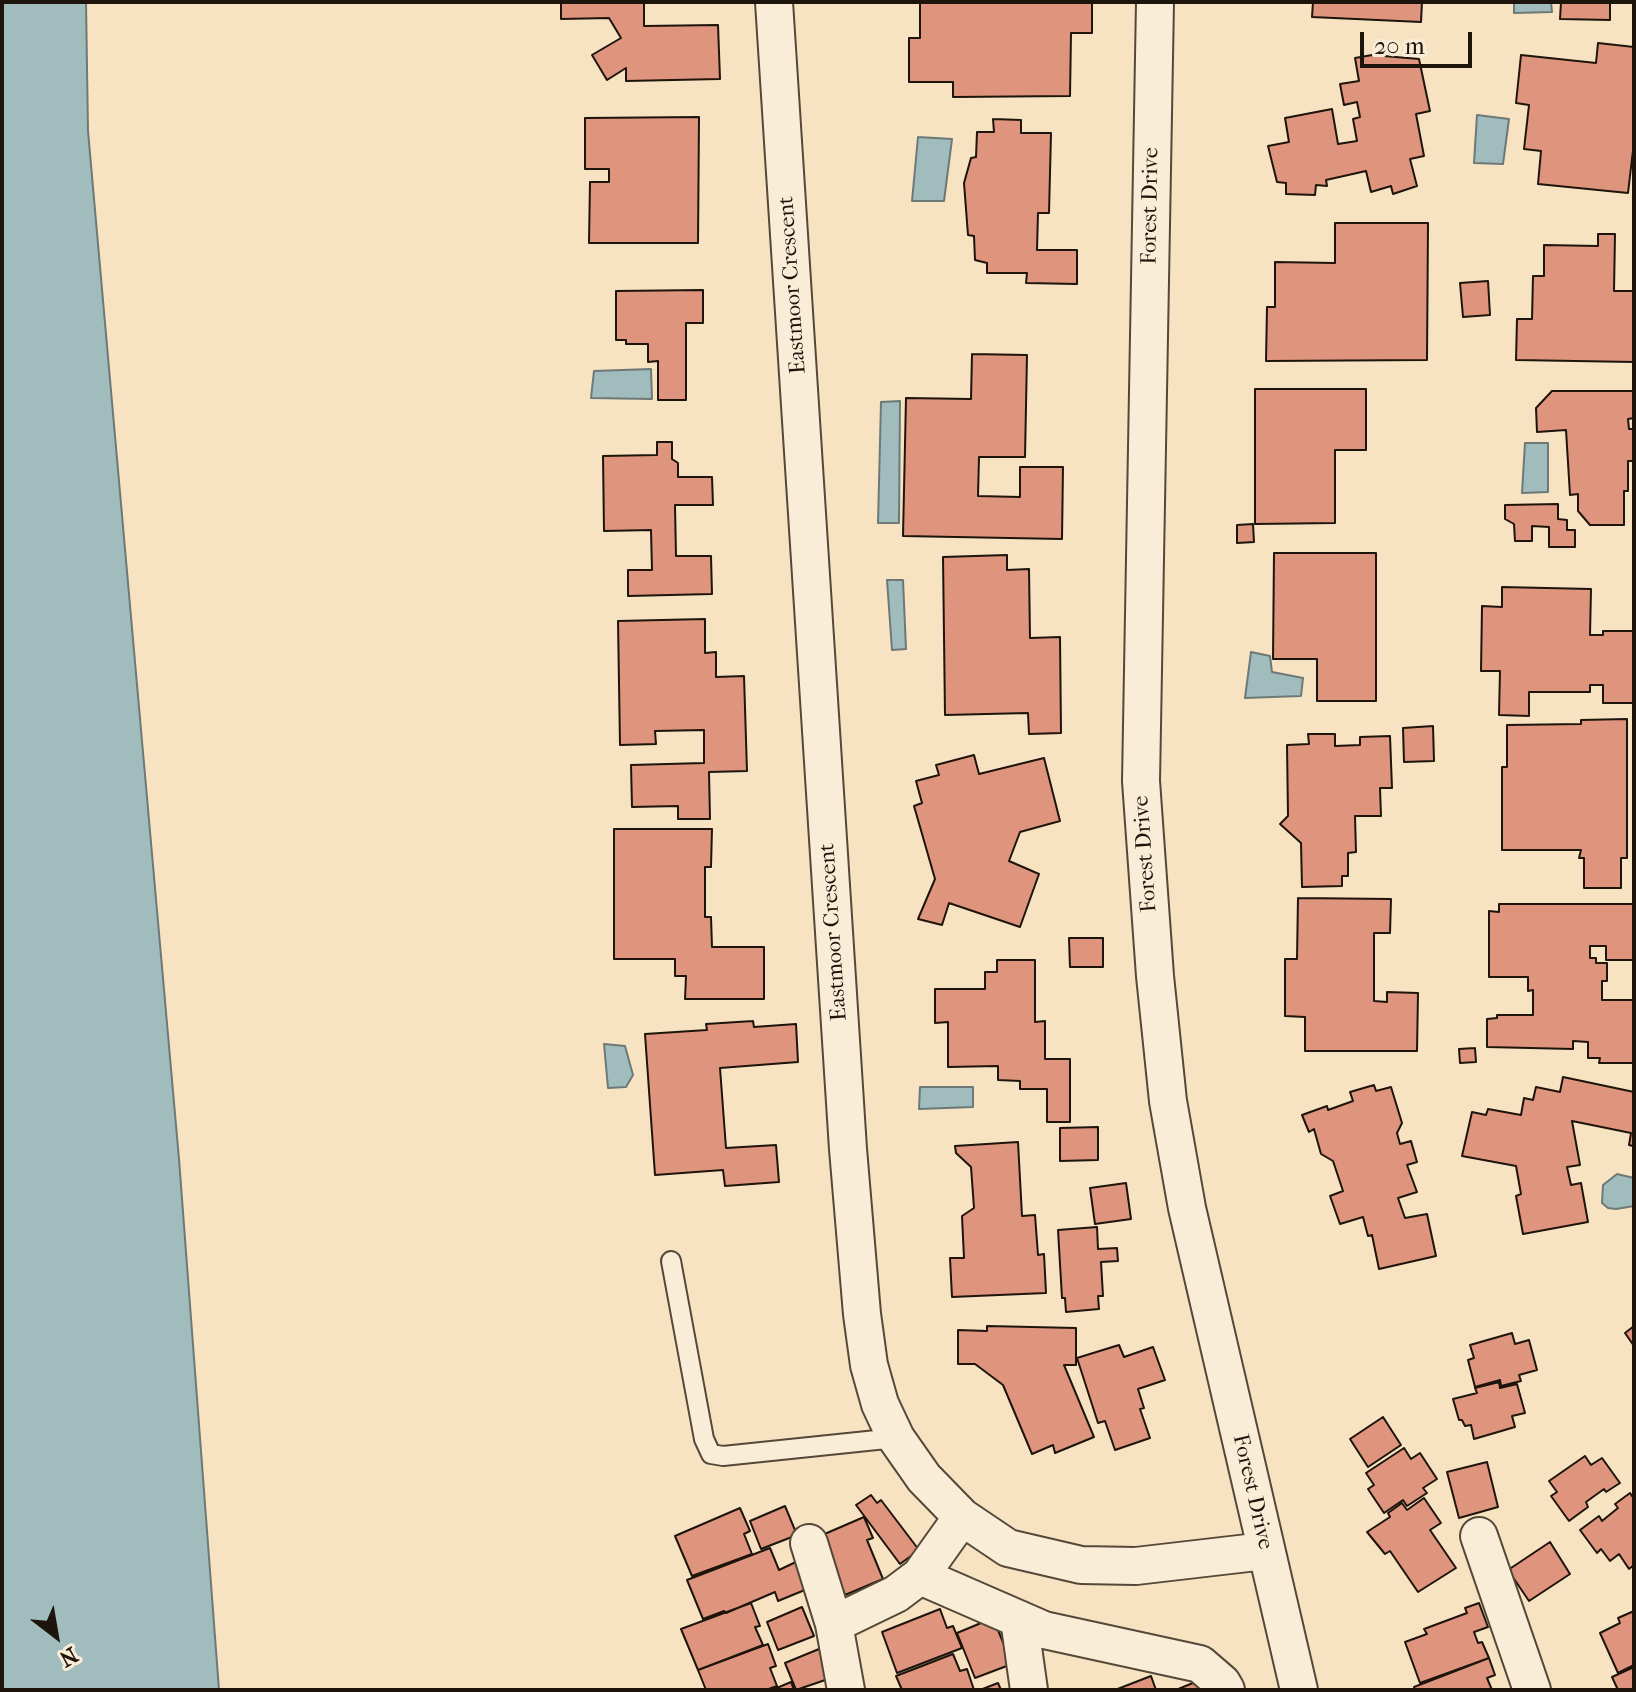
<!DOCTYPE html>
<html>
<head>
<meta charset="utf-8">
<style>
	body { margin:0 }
	#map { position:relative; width:1636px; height:1692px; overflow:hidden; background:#f7e3c2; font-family:"IM FELL French Canon",serif }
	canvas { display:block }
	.frame { position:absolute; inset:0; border:4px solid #1d140b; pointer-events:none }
	.north { position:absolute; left:16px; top:1596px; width:80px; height:80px; -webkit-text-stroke:6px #faedd7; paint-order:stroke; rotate:149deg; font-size:22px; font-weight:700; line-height:32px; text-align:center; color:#1d140b }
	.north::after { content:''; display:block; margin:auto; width:28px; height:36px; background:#1d140b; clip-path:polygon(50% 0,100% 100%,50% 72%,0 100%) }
	.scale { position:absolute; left:1360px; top:32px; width:112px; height:36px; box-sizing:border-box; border:4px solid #1d140b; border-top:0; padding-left:10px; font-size:24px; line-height:28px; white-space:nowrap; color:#1d140b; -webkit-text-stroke:6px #faedd7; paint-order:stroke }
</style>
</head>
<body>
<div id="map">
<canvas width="1636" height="1692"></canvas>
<div class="frame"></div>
<div class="north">N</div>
<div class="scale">20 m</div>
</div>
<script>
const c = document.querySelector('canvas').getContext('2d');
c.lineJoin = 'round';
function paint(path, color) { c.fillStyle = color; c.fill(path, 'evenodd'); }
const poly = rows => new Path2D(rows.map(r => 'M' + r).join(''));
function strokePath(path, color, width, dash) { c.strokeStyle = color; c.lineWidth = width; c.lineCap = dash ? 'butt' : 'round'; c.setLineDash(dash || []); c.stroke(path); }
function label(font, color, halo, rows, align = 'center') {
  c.font = font + ' "IM FELL French Canon",serif'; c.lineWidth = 6; c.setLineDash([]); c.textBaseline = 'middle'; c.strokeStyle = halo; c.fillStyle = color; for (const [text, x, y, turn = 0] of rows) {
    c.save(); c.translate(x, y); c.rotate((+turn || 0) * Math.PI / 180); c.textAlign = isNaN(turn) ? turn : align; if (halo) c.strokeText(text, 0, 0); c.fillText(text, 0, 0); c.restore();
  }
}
const water = poly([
	[2,2,86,2,88,131,179,1159,219,1690,2,1690,2,2],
	[1514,2,1551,2,1552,12,1514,13,1514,2],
	[1477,115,1509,119,1503,164,1474,163,1477,115],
	[918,137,952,139,944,201,912,201,918,137],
	[651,369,652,399,591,398,594,371,651,369],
	[900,401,899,523,878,523,881,402,900,401],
	[1525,443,1548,443,1548,492,1522,493,1525,443],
	[887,580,903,580,906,649,892,650,887,580],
	[1251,652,1270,656,1272,672,1303,678,1301,696,1245,698,1251,652],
	[604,1044,625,1046,633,1075,626,1087,608,1088,604,1044],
	[920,1087,973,1087,973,1107,919,1109,920,1087],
	[1617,1174,1634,1178,1634,1206,1616,1209,1608,1208,1602,1203,1603,1185,1617,1174]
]);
const building = poly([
	[561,2,644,2,644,26,718,25,720,79,626,81,626,68,607,80,592,55,621,38,609,18,561,19,561,2],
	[920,2,1092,2,1092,33,1071,33,1070,96,953,97,953,82,909,82,909,38,920,38,920,2],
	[1313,2,1422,2,1421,22,1312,17,1313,2],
	[1561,2,1610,2,1610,20,1560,19,1561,2],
	[1598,43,1634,47,1634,142,1628,193,1538,184,1541,151,1524,149,1529,105,1516,103,1521,55,1596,63,1598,43],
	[1372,55,1419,59,1430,111,1416,114,1424,156,1410,159,1417,186,1393,194,1391,186,1371,192,1366,171,1326,180,1327,186,1316,185,1315,195,1286,194,1286,183,1277,182,1268,146,1289,142,1285,118,1332,109,1338,144,1357,141,1353,119,1360,117,1357,102,1344,105,1340,84,1359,81,1355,58,1372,55],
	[699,117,698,243,589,243,590,182,609,182,609,169,585,169,585,118,699,117],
	[993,119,1021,120,1021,133,1051,133,1049,213,1038,213,1037,250,1077,250,1077,284,1026,283,1027,273,987,273,987,263,975,260,974,236,968,235,964,183,971,158,976,157,977,132,994,132,993,119],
	[1335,223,1428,223,1427,360,1266,361,1267,307,1275,307,1275,262,1335,263,1335,223],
	[1598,234,1615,234,1614,291,1634,291,1634,362,1516,360,1517,319,1532,319,1533,276,1544,276,1544,245,1598,246,1598,234],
	[1488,281,1490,315,1463,317,1460,283,1488,281],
	[703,290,703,323,686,323,686,400,658,400,658,361,648,362,648,344,626,344,626,340,616,340,616,291,703,290],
	[972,354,1027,355,1025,457,979,457,978,496,1020,497,1020,467,1063,467,1062,539,903,536,906,398,971,399,972,354],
	[1255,389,1366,389,1366,450,1335,450,1335,523,1255,524,1255,389],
	[1552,391,1634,391,1634,418,1628,419,1629,429,1634,429,1634,461,1628,461,1628,491,1624,491,1624,525,1590,525,1578,511,1578,494,1570,495,1566,430,1537,432,1536,408,1552,391],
	[657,442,672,442,672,459,678,463,678,477,712,477,713,505,675,505,676,556,711,556,712,594,628,596,628,570,652,570,651,530,604,531,603,456,657,455,657,442],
	[1558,504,1558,519,1567,520,1567,530,1575,530,1575,547,1549,547,1549,527,1532,526,1532,541,1515,541,1514,524,1505,519,1505,505,1558,504],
	[1253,524,1254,542,1237,543,1237,525,1253,524],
	[1274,553,1376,553,1376,701,1317,701,1317,659,1273,659,1274,553],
	[1007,555,1007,570,1029,569,1030,638,1060,637,1061,733,1029,734,1028,713,945,715,943,557,1007,555],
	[1502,587,1591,589,1590,635,1603,635,1603,631,1634,631,1634,703,1603,703,1603,685,1590,685,1590,692,1529,692,1529,716,1499,715,1500,671,1481,671,1482,606,1502,607,1502,587],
	[705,619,705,653,716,652,716,677,744,676,747,771,709,772,710,819,678,819,678,806,632,807,631,765,704,763,704,730,655,731,656,744,620,745,618,621,705,619],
	[1627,719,1627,858,1621,858,1621,888,1584,888,1584,858,1579,858,1581,850,1502,850,1502,767,1507,767,1507,725,1581,724,1581,720,1627,719],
	[1433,726,1434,761,1404,762,1403,728,1433,726],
	[1308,734,1335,734,1335,746,1360,745,1360,737,1390,736,1392,788,1380,788,1381,816,1355,816,1356,852,1348,853,1348,876,1342,876,1342,886,1302,887,1301,843,1280,824,1288,816,1287,745,1309,744,1308,734],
	[974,755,979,774,1044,758,1060,821,1020,832,1009,861,1039,874,1020,927,949,903,942,925,918,919,935,879,914,806,922,803,916,781,939,775,936,765,974,755],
	[614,829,712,829,711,867,705,867,705,917,711,917,712,947,764,947,764,999,685,999,686,976,675,976,675,959,614,959,614,829],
	[1298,898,1391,899,1390,933,1374,933,1374,1001,1387,1002,1387,992,1418,993,1417,1051,1305,1051,1305,1017,1285,1016,1285,959,1297,959,1298,898],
	[1499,904,1634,904,1634,960,1606,960,1606,946,1590,946,1590,958,1596,958,1596,963,1607,963,1607,981,1602,981,1602,1000,1634,1000,1634,1063,1599,1063,1600,1058,1588,1058,1588,1042,1573,1041,1573,1049,1487,1047,1487,1019,1497,1018,1497,1015,1533,1015,1533,990,1528,991,1528,977,1489,977,1489,911,1499,912,1499,904],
	[1069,938,1103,938,1103,967,1070,967,1069,938],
	[997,960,1035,960,1035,1022,1045,1021,1045,1059,1070,1059,1070,1122,1047,1122,1047,1089,1020,1089,1020,1081,998,1080,998,1066,948,1067,948,1022,935,1023,935,989,985,989,985,972,997,972,997,960],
	[753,1021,754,1027,796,1024,798,1062,720,1068,726,1148,776,1145,779,1182,725,1186,723,1170,655,1175,645,1034,707,1030,706,1024,753,1021],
	[1475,1048,1476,1062,1460,1063,1459,1049,1475,1048],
	[1563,1077,1634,1092,1633,1146,1629,1145,1631,1133,1572,1121,1580,1165,1567,1167,1571,1185,1581,1183,1588,1222,1523,1234,1516,1196,1521,1194,1516,1166,1462,1156,1472,1112,1486,1115,1488,1109,1521,1115,1524,1098,1533,1100,1536,1087,1560,1092,1563,1077],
	[1374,1085,1376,1091,1391,1087,1402,1123,1397,1133,1400,1144,1411,1141,1417,1162,1407,1165,1417,1192,1398,1198,1405,1218,1427,1214,1436,1256,1379,1269,1372,1235,1368,1236,1363,1217,1340,1224,1330,1196,1343,1191,1333,1161,1321,1154,1314,1129,1309,1132,1302,1115,1327,1106,1328,1110,1353,1101,1350,1092,1374,1085],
	[1098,1127,1098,1160,1060,1161,1060,1128,1098,1127],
	[1018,1142,1022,1216,1035,1215,1038,1255,1044,1254,1046,1293,952,1297,950,1258,964,1258,962,1216,974,1208,971,1167,956,1153,955,1146,1018,1142],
	[1126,1183,1131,1219,1095,1224,1090,1188,1126,1183],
	[1097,1227,1098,1249,1117,1248,1118,1261,1101,1262,1103,1296,1098,1296,1099,1309,1066,1312,1065,1298,1062,1298,1058,1230,1097,1227],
	[987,1326,1076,1328,1076,1365,1064,1365,1094,1437,1055,1453,1053,1445,1032,1454,1003,1385,975,1364,958,1364,958,1330,987,1331,987,1326],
	[1634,1326,1634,1346,1625,1333,1634,1326],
	[1512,1333,1515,1344,1529,1340,1537,1370,1519,1375,1521,1381,1501,1386,1500,1380,1475,1387,1468,1360,1474,1358,1470,1345,1512,1333],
	[1119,1345,1124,1357,1153,1347,1165,1380,1138,1389,1144,1408,1140,1409,1150,1438,1115,1450,1105,1421,1098,1423,1077,1358,1119,1345],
	[1499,1382,1500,1388,1517,1384,1525,1413,1512,1416,1515,1427,1474,1439,1471,1425,1465,1426,1462,1420,1459,1420,1453,1399,1477,1393,1475,1388,1499,1382],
	[1383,1417,1401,1445,1368,1467,1350,1439,1383,1417],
	[1404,1448,1411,1459,1420,1453,1437,1479,1423,1488,1427,1493,1407,1506,1403,1500,1384,1513,1368,1489,1374,1485,1366,1473,1404,1448],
	[1585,1456,1591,1465,1602,1458,1620,1483,1606,1492,1604,1489,1586,1502,1588,1507,1569,1521,1551,1496,1557,1492,1549,1481,1585,1456],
	[1487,1462,1498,1507,1459,1518,1447,1472,1487,1462],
	[1630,1493,1634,1499,1634,1565,1629,1569,1619,1554,1610,1561,1601,1549,1597,1553,1580,1530,1599,1516,1602,1521,1618,1508,1615,1504,1630,1493],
	[871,1495,877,1503,881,1500,919,1550,900,1564,856,1505,871,1495],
	[1424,1498,1441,1523,1430,1530,1456,1568,1418,1592,1390,1551,1385,1554,1367,1532,1390,1517,1388,1513,1402,1503,1407,1510,1424,1498],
	[785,1506,797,1535,761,1549,750,1521,785,1506],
	[740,1508,750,1531,744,1534,752,1554,692,1576,675,1536,740,1508],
	[864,1517,873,1538,867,1540,883,1579,845,1595,820,1536,864,1517],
	[1550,1542,1570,1574,1529,1601,1508,1570,1550,1542],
	[770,1548,779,1570,800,1560,812,1587,778,1601,775,1592,726,1613,724,1611,703,1619,687,1580,770,1548],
	[751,1603,760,1626,755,1627,763,1645,698,1670,681,1629,751,1603],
	[1479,1603,1488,1627,1474,1632,1478,1643,1482,1642,1489,1658,1420,1683,1405,1642,1427,1634,1424,1629,1467,1613,1465,1608,1479,1603],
	[802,1607,814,1636,778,1650,767,1622,802,1607],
	[940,1609,947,1628,953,1626,962,1648,897,1673,882,1632,940,1609],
	[1634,1611,1634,1665,1618,1673,1600,1633,1620,1623,1618,1618,1634,1611],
	[993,1618,1012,1664,975,1678,957,1633,993,1618],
	[768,1644,776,1666,770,1668,777,1686,766,1690,706,1690,698,1670,768,1644],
	[819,1649,831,1678,796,1690,785,1663,819,1649],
	[953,1654,960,1671,967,1669,974,1690,902,1690,896,1676,953,1654],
	[1489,1658,1495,1675,1487,1678,1492,1690,1415,1690,1414,1687,1489,1658],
	[1634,1667,1634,1690,1618,1690,1612,1677,1634,1667],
	[1151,1676,1156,1690,1115,1690,1151,1676],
	[1200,1680,1204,1690,1176,1690,1200,1680],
	[791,1682,794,1690,772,1690,791,1682],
	[998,1683,1001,1690,980,1690,998,1683]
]);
const lane = poly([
	[671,1261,704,1439,711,1454,723,1456,896,1438]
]);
const street = poly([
	[774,2,848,1149,862,1314,869,1365,880,1404,896,1438,924,1478,962,1517,1008,1548,1081,1565,1136,1566,1265,1551],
	[1155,2,1141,781,1155,976,1168,1101,1187,1208,1299,1690],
	[1479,1536,1532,1690],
	[809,1543,834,1624,846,1690],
	[920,1576,1044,1630,1200,1664,1222,1683,1226,1690],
	[1019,1619,1029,1690],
	[834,1624,896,1594,920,1576,962,1517]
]);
const streetNames = [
	["Forest Drive",1151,206,-89],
	["Eastmoor Crescent",793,285,-94],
	["Forest Drive",1146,854,-94],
	["Eastmoor Crescent",834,932,-94],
	["Forest Drive",1252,1492,77]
];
paint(water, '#a1bcbd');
strokePath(water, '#6c7976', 2);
paint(building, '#df957d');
strokePath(building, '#1d140b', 2);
strokePath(lane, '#544839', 22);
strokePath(street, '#544839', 40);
strokePath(lane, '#faedd7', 18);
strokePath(street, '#faedd7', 36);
label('22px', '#1d140b', '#faedd7', streetNames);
</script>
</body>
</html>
